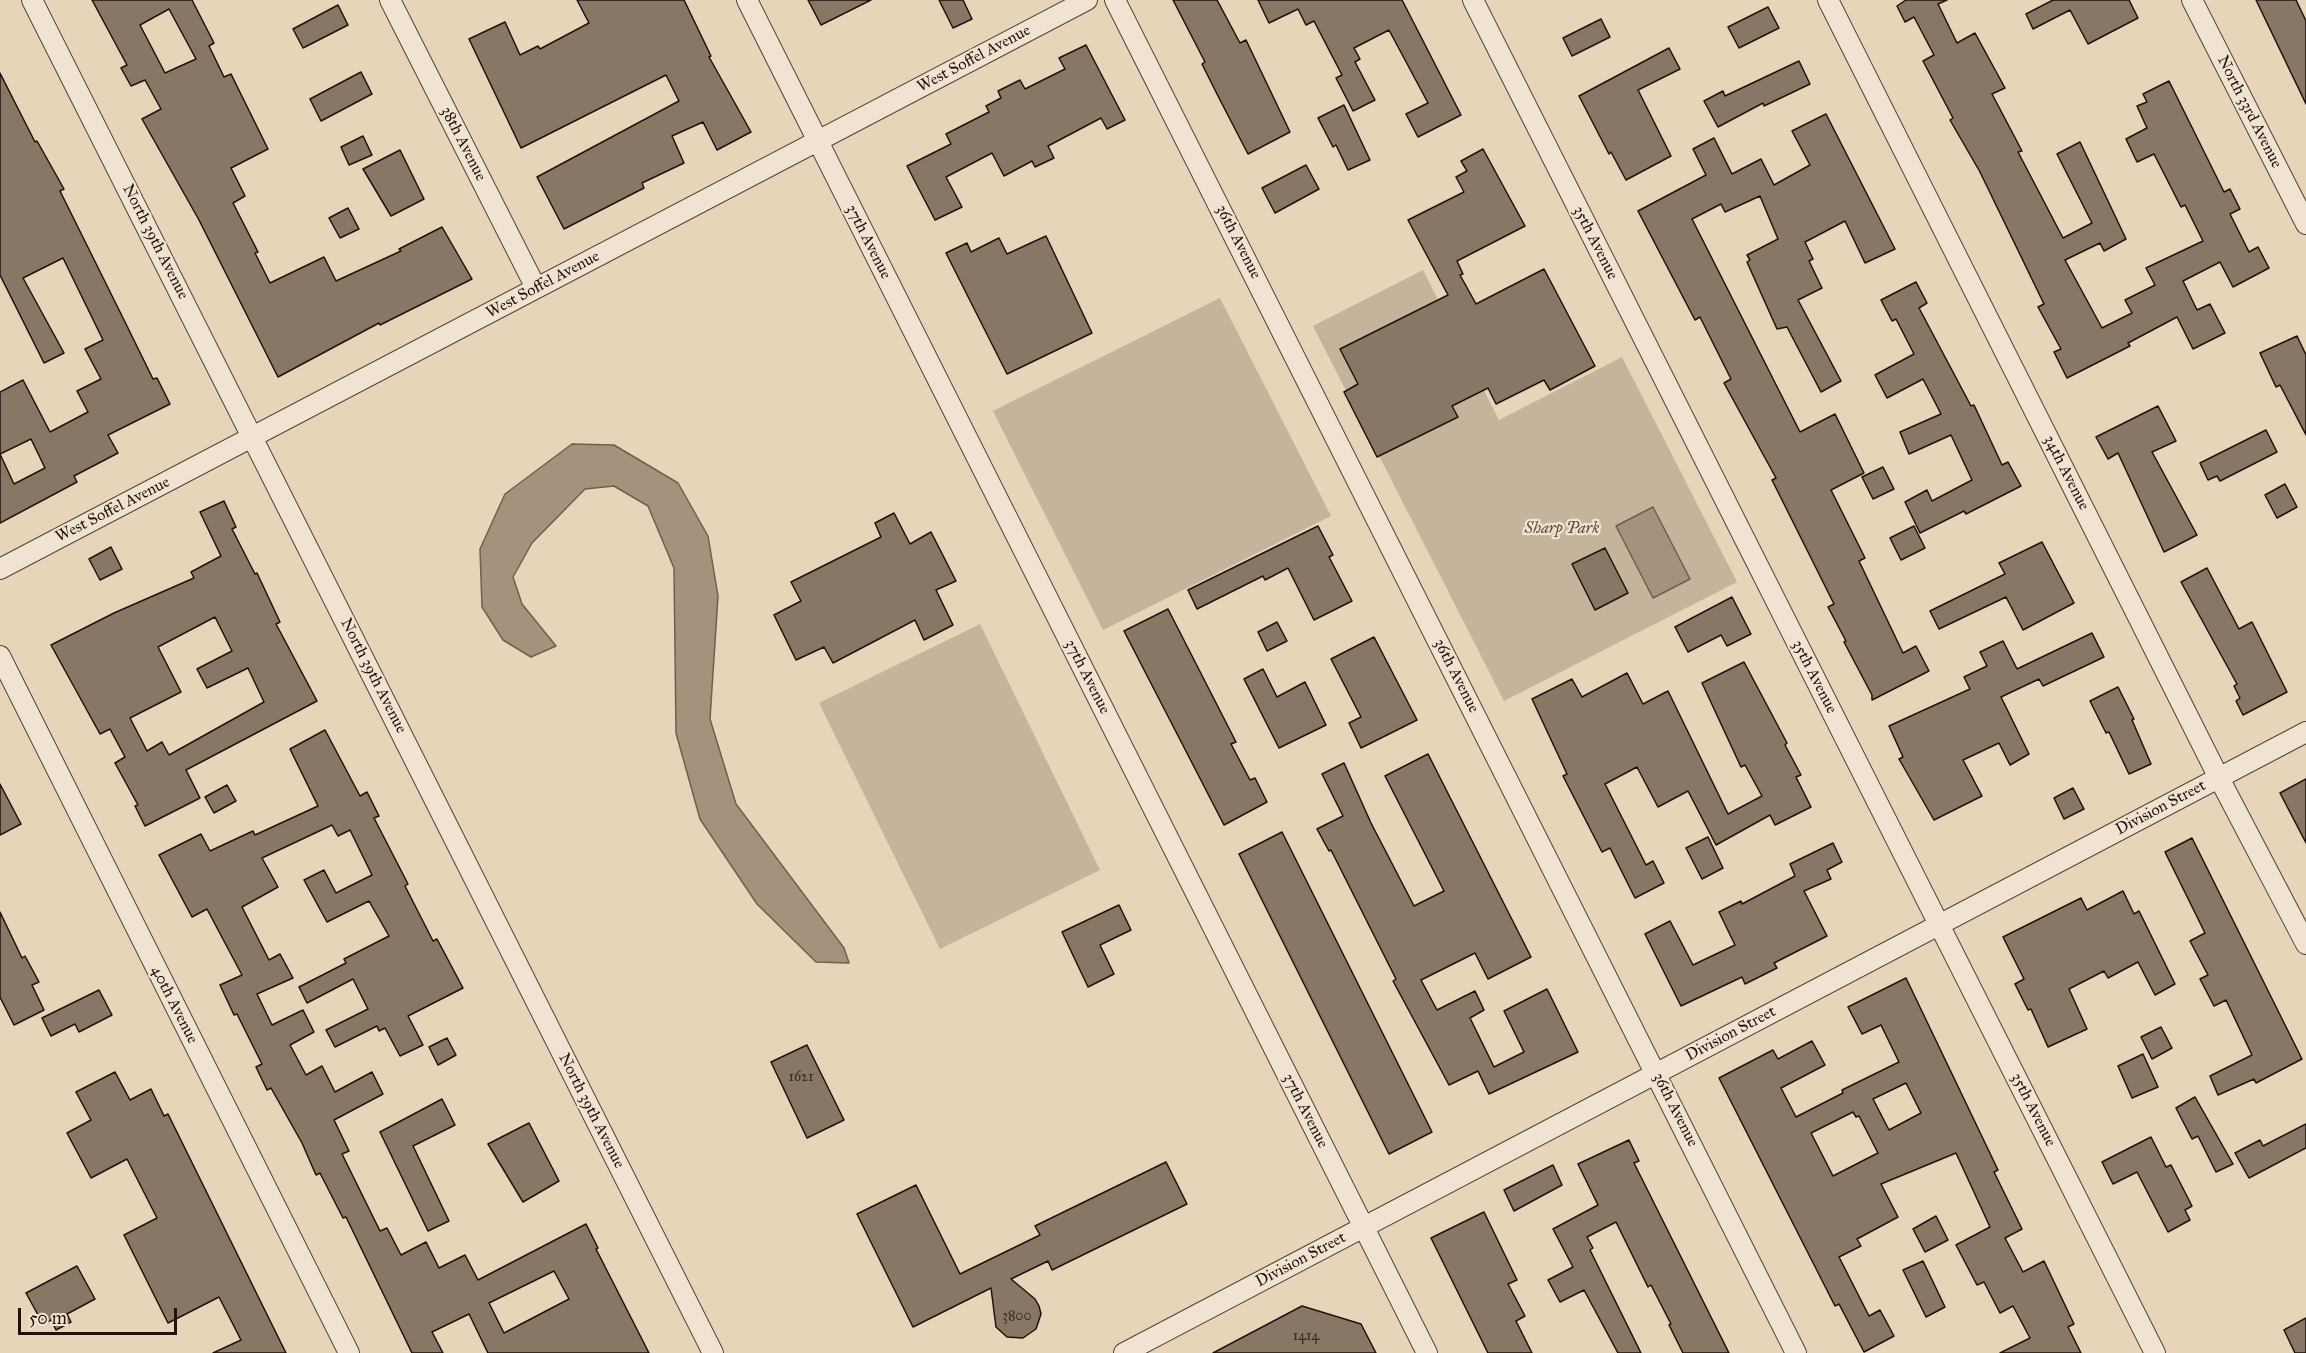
<!DOCTYPE html>
<html>
<head>
<meta charset="utf-8">
<style>
	body { margin:0 }
	#map { position:relative; width:2306px; height:1353px; overflow:hidden; background:#e8d4b8; font-family:"IM FELL Great Primer",serif }
	canvas { display:block }
	.scale { position:absolute; left:18px; top:1308px; width:159px; height:27px; box-sizing:border-box; border:3px solid #21120b; border-top:0; padding-left:8px; font-size:18px; line-height:21px; white-space:nowrap; color:#21120b; -webkit-text-stroke:4px #f0e3d1; paint-order:stroke }
</style>
</head>
<body>
<div id="map">
<canvas width="2306" height="1353"></canvas>
<div class="scale">50 m</div>
</div>
<script>
const c = document.querySelector('canvas').getContext('2d');
c.lineJoin = 'round';
function paint(path, color) { c.fillStyle = color; c.fill(path, 'evenodd'); }
const poly = rows => new Path2D(rows.map(r => 'M' + r).join(''));
function strokePath(path, color, width, dash) { c.strokeStyle = color; c.lineWidth = width; c.lineCap = dash ? 'butt' : 'round'; c.setLineDash(dash || []); c.stroke(path); }
function label(font, color, halo, rows, align = 'center') {
  c.font = font + ' "IM FELL Great Primer",serif'; c.lineWidth = 4.5; c.setLineDash([]); c.textBaseline = 'middle'; c.strokeStyle = halo; c.fillStyle = color; for (const [text, x, y, turn = 0] of rows) {
    c.save(); c.translate(x, y); c.rotate((+turn || 0) * Math.PI / 180); c.textAlign = isNaN(turn) ? turn : align; if (halo) c.strokeText(text, 0, 0); c.fillText(text, 0, 0); c.restore();
  }
}
const green = poly([
	[1423,270,1499,420,1622,357,1737,582,1504,701,1313,326],
	[1220,298,1331,516,1103,630,993,411],
	[980,624,1100,870,940,949,819,703]
]);
const water = poly([
	[572,444,614,445,678,483,708,536,718,596,710,719,736,804,844,948,849,963,816,962,757,904,700,819,676,733,674,568,648,506,614,486,585,489,532,543,513,577,522,604,556,646,531,657,503,640,482,607,480,549,505,494,572,444],
	[1653,507,1690,579,1653,598,1616,526,1653,507]
]);
const building = poly([
	[92,0,192,0,214,43,209,46,224,77,231,74,268,149,231,168,245,196,233,203,258,252,255,253,270,283,324,257,336,281,401,251,399,249,442,227,472,279,380,325,379,323,278,377,199,220,142,119,161,109,145,80,131,86,121,68,127,65,92,0],
	[169,9,196,59,165,73,140,25,169,9],
	[577,0,684,0,711,56,709,57,751,132,717,150,703,122,672,136,684,163,642,183,644,188,564,229,537,177,679,101,666,75,521,148,469,39,505,22,520,55,538,46,540,49,589,23,577,0],
	[808,0,871,0,821,25,808,0],
	[939,0,963,0,972,19,953,28,939,0],
	[1173,0,1217,0,1240,43,1246,40,1290,132,1248,154,1219,98,1202,64,1205,62,1173,0],
	[1258,0,1402,0,1461,115,1418,137,1406,114,1428,103,1389,30,1354,48,1360,59,1355,62,1375,100,1353,111,1336,78,1342,75,1314,21,1306,25,1298,9,1269,23,1258,0],
	[1906,0,1947,0,1938,4,1957,43,1975,33,2005,88,1992,94,2022,151,2018,152,2063,238,2092,223,2057,154,2080,142,2126,239,2104,251,2100,243,2065,260,2102,328,2132,313,2125,300,2155,285,2146,268,2203,241,2185,205,2181,207,2154,154,2137,162,2126,139,2147,128,2137,106,2147,102,2143,94,2169,81,2224,192,2230,189,2240,209,2230,214,2249,252,2258,247,2269,268,2233,287,2220,262,2183,281,2197,310,2210,304,2225,333,2193,349,2177,317,2128,343,2130,346,2067,378,2054,352,2061,349,2038,307,2044,304,1980,172,1950,120,1953,118,1923,61,1934,55,1914,17,1905,22,1897,6,1906,0],
	[2053,0,2129,0,2138,18,2088,44,2070,10,2033,29,2026,14,2053,0],
	[2256,0,2296,0,2306,21,2306,104,2256,0],
	[338,5,348,25,303,48,293,29,338,5],
	[1768,7,1779,28,1739,48,1728,27,1768,7],
	[1601,19,1610,37,1572,56,1563,38,1601,19],
	[1086,45,1125,120,1107,129,1101,118,1048,146,1054,158,1035,167,1032,161,1004,176,992,153,946,177,962,207,935,220,907,166,951,144,946,134,989,112,986,106,1001,98,998,91,1020,80,1025,89,1065,69,1059,58,1086,45],
	[1669,48,1680,69,1638,90,1671,156,1626,180,1611,152,1609,154,1579,96,1669,48],
	[1799,61,1810,84,1764,106,1763,103,1718,127,1704,101,1723,91,1725,96,1799,61],
	[361,72,372,94,321,121,310,99,361,72],
	[0,73,35,142,37,141,64,189,60,191,125,322,153,379,157,378,170,404,108,435,118,453,74,476,77,482,0,523,0,392,23,380,50,432,88,412,77,391,101,379,85,349,103,340,63,258,23,278,64,353,44,363,0,275,0,73],
	[31,439,45,468,14,484,0,454,31,439],
	[1344,105,1370,160,1348,170,1336,145,1333,147,1318,118,1344,105],
	[1826,114,1895,249,1865,263,1845,221,1805,242,1813,259,1809,261,1822,288,1798,300,1841,381,1821,392,1787,327,1777,329,1747,262,1750,260,1747,255,1778,239,1760,196,1725,212,1721,204,1692,219,1800,432,1835,414,1864,473,1831,490,1865,558,1859,561,1903,653,1916,646,1929,671,1872,700,1872,695,1844,642,1846,641,1828,607,1834,604,1772,480,1776,478,1724,383,1731,379,1700,317,1695,320,1638,211,1706,175,1693,149,1714,138,1732,174,1761,159,1774,185,1810,165,1792,131,1826,114],
	[363,136,372,155,349,165,341,147,363,136],
	[1483,149,1525,226,1457,261,1463,274,1460,275,1476,304,1544,269,1595,366,1550,390,1544,380,1496,404,1488,388,1452,406,1458,417,1377,457,1344,392,1358,384,1340,349,1448,295,1408,220,1464,192,1456,177,1467,171,1461,161,1483,149],
	[400,150,424,199,391,216,363,169,400,150],
	[1306,165,1319,189,1275,213,1262,188,1306,165],
	[348,208,359,229,340,238,329,218,348,208],
	[1046,236,1092,333,1007,374,946,253,967,243,971,252,999,238,1007,254,1046,236],
	[1916,282,1927,303,1919,308,1971,406,1974,405,2002,465,2008,462,2021,486,1966,514,1964,511,1920,533,1905,502,1927,490,1932,501,1972,480,1951,435,1909,454,1900,432,1941,414,1923,379,1887,398,1875,375,1914,354,1896,319,1892,321,1881,300,1916,282],
	[2297,336,2306,355,2306,435,2280,385,2276,387,2260,353,2297,336],
	[2158,406,2176,441,2152,452,2197,535,2164,552,2118,453,2108,459,2096,437,2158,406],
	[2266,430,2277,452,2220,481,2217,476,2208,480,2200,463,2266,430],
	[1883,467,1894,489,1873,499,1862,477,1883,467],
	[2285,484,2297,507,2277,518,2265,495,2285,484],
	[224,501,236,527,232,529,255,574,257,573,280,622,276,624,317,701,186,770,200,798,145,826,135,806,138,805,115,763,125,757,110,729,100,734,51,645,114,613,194,578,191,572,221,556,200,512,224,501],
	[215,617,232,651,197,669,207,688,248,668,264,702,169,755,162,742,147,751,130,718,181,692,158,647,215,617],
	[894,513,910,544,931,532,956,581,936,590,953,625,924,640,915,620,833,663,824,647,796,660,774,615,801,601,791,582,881,537,875,523,894,513],
	[1318,526,1333,555,1329,557,1352,601,1314,620,1288,568,1265,580,1263,576,1197,609,1188,590,1318,526],
	[1914,526,1925,548,1901,560,1890,538,1914,526],
	[2042,542,2074,603,2023,630,2006,597,1939,629,1930,611,2005,574,1999,563,2042,542],
	[111,547,122,569,100,580,89,559,111,547],
	[1605,548,1628,593,1595,610,1572,564,1605,548],
	[2207,568,2239,629,2252,622,2287,692,2243,715,2236,701,2240,698,2234,686,2237,684,2181,582,2207,568],
	[1732,597,1751,634,1727,646,1721,635,1688,652,1675,627,1732,597],
	[1168,609,1236,742,1231,744,1250,780,1255,778,1267,802,1224,825,1124,631,1168,609],
	[1277,622,1287,641,1267,651,1258,632,1277,622],
	[2092,633,2104,657,2043,686,2039,679,2001,697,2029,754,2010,765,1999,743,1963,760,1982,796,1934,820,1899,759,1903,757,1889,726,1970,689,1964,677,1987,666,1980,652,2003,641,2017,669,2092,633],
	[1374,637,1417,720,1361,748,1349,723,1361,717,1331,659,1374,637],
	[1744,662,1787,743,1785,745,1801,775,1796,777,1811,807,1775,825,1770,815,1716,845,1688,791,1658,807,1637,767,1605,784,1646,865,1653,861,1664,883,1635,898,1610,848,1602,852,1563,776,1567,774,1532,699,1572,679,1582,697,1627,673,1643,704,1668,691,1728,814,1762,796,1745,765,1741,767,1702,683,1744,662],
	[1263,669,1277,697,1305,682,1326,725,1279,748,1244,679,1263,669],
	[2118,687,2134,719,2132,720,2151,764,2129,774,2109,732,2106,733,2090,701,2118,687],
	[325,730,360,796,367,792,379,816,374,818,408,884,405,886,433,941,437,939,463,988,408,1016,423,1045,400,1056,385,1028,379,1031,377,1026,335,1047,326,1030,368,1009,353,979,307,1003,299,987,346,963,344,959,389,936,369,901,327,922,304,880,324,870,336,893,372,875,350,830,338,836,332,825,262,858,278,887,242,907,269,960,280,954,293,978,257,994,272,1025,303,1010,314,1032,290,1045,306,1075,322,1066,335,1092,372,1072,383,1094,334,1120,349,1151,342,1154,380,1231,387,1228,401,1255,426,1242,439,1268,465,1255,478,1280,586,1224,598,1248,596,1249,649,1353,488,1353,469,1314,432,1332,443,1353,412,1353,346,1217,343,1218,320,1173,316,1175,302,1143,271,1088,267,1090,256,1067,262,1064,237,1014,234,1015,220,985,242,975,207,909,192,917,159,855,201,834,210,851,253,831,255,835,318,806,290,749,325,730],
	[554,1271,569,1299,504,1333,489,1303,554,1271],
	[1428,754,1531,957,1488,979,1475,953,1421,980,1437,1010,1475,991,1484,1010,1470,1018,1494,1067,1524,1052,1504,1011,1547,989,1578,1052,1489,1094,1478,1071,1449,1085,1393,981,1396,979,1331,850,1329,851,1317,829,1343,816,1322,774,1344,763,1371,823,1414,906,1444,891,1385,776,1428,754],
	[2306,779,2306,843,2280,793,2306,779],
	[0,784,21,824,0,835,0,784],
	[227,785,236,801,214,813,205,797,227,785],
	[2073,788,2084,809,2064,819,2054,798,2073,788],
	[1282,832,1432,1132,1389,1154,1239,854,1282,832],
	[1708,837,1723,868,1702,879,1686,848,1708,837],
	[2192,838,2302,1059,2256,1083,2254,1079,2218,1095,2210,1076,2252,1055,2226,1000,2214,1006,2200,979,2208,975,2190,941,2205,933,2165,852,2192,838],
	[1833,843,1842,862,1827,870,1831,879,1804,891,1827,936,1774,963,1777,968,1745,984,1742,977,1681,1006,1645,934,1670,921,1693,965,1735,945,1719,912,1741,901,1742,904,1795,876,1790,864,1833,843],
	[2123,891,2134,914,2139,911,2175,984,2155,995,2138,962,2108,978,2104,971,2069,989,2087,1029,2048,1047,2031,1009,2028,1010,2015,984,2024,979,2003,937,2081,898,2087,910,2123,891],
	[1119,905,1131,930,1100,945,1114,974,1088,987,1062,932,1119,905],
	[0,912,22,958,25,956,39,982,32,985,44,1010,14,1025,0,997,0,912],
	[1906,978,1998,1170,1994,1172,2022,1229,2005,1238,2023,1272,2044,1261,2074,1324,2068,1327,2081,1353,2000,1353,2030,1338,2013,1306,2000,1313,1984,1282,1977,1285,1956,1245,1990,1227,1956,1153,1881,1184,1898,1217,1857,1239,1861,1246,1839,1257,1869,1316,1880,1310,1894,1336,1864,1352,1839,1304,1835,1306,1719,1078,1773,1050,1778,1059,1812,1041,1825,1065,1781,1088,1796,1117,1843,1093,1842,1090,1899,1062,1881,1025,1862,1034,1848,1007,1906,978],
	[1906,1083,1921,1113,1889,1130,1873,1099,1906,1083],
	[1853,1112,1856,1117,1859,1116,1878,1153,1833,1176,1811,1133,1853,1112],
	[99,990,112,1015,79,1032,75,1024,51,1036,42,1018,99,990],
	[2161,1027,2172,1048,2152,1059,2141,1037,2161,1027],
	[447,1038,456,1055,438,1065,429,1047,447,1038],
	[807,1045,844,1120,807,1138,771,1062,807,1045],
	[2143,1054,2158,1087,2132,1098,2118,1066,2143,1054],
	[115,1072,130,1100,151,1089,164,1116,168,1114,286,1353,213,1353,241,1340,219,1297,168,1323,124,1235,157,1218,127,1159,91,1178,67,1133,91,1120,76,1092,115,1072],
	[2195,1097,2233,1164,2216,1172,2198,1136,2192,1139,2176,1108,2195,1097],
	[442,1099,455,1125,413,1146,449,1221,428,1231,380,1132,442,1099],
	[529,1123,559,1181,523,1202,488,1144,529,1123],
	[2306,1124,2306,1148,2249,1178,2235,1153,2260,1140,2263,1146,2306,1124],
	[2151,1137,2166,1167,2171,1165,2192,1206,2185,1210,2190,1220,2168,1232,2137,1172,2113,1184,2102,1162,2151,1137],
	[1629,1140,1639,1161,1634,1163,1729,1353,1683,1353,1669,1325,1671,1324,1651,1285,1648,1287,1616,1222,1587,1237,1593,1248,1590,1250,1641,1353,1618,1353,1584,1290,1560,1302,1548,1280,1573,1267,1553,1229,1598,1205,1578,1164,1629,1140],
	[1166,1162,1187,1204,1052,1270,1048,1261,1011,1279,1035,1299,1039,1306,1041,1314,1036,1329,1023,1338,1007,1337,996,1327,991,1288,913,1327,857,1214,916,1185,960,1274,1040,1235,1035,1226,1166,1162],
	[1553,1165,1562,1185,1514,1211,1504,1190,1553,1165],
	[1484,1212,1517,1280,1508,1284,1525,1316,1516,1321,1532,1353,1488,1353,1431,1238,1484,1212],
	[1936,1216,1948,1240,1925,1252,1913,1229,1936,1216],
	[1923,1261,1945,1307,1926,1317,1903,1270,1923,1261],
	[77,1266,95,1299,67,1314,71,1322,56,1330,51,1320,43,1324,26,1293,77,1266],
	[1302,1306,1361,1324,1376,1353,1213,1353,1302,1306],
	[2306,1318,2306,1353,2295,1353,2284,1330,2306,1318]
]);
const street = poly([
	[32,0,713,1353],
	[390,0,536,288],
	[747,0,1427,1353],
	[1115,0,1796,1353],
	[1473,0,2155,1353],
	[1828,0,2219,778,2306,944],
	[2192,0,2306,224],
	[0,569,1087,0],
	[0,656,349,1353],
	[1124,1353,2306,732]
]);
const numberNames = [
	["1621",801,1078],
	["3800",1017,1317],
	["1414",1306,1337]
];
const streetNames = [
	["West Soffel Avenue",974,59,-28],
	["North 33rd Avenue",2249,112,63],
	["38th Avenue",463,144,63],
	["North 39th Avenue",155,242,63],
	["37th Avenue",868,242,63],
	["36th Avenue",1238,242,63],
	["35th Avenue",1595,243,63],
	["West Soffel Avenue",543,285,-28],
	["34th Avenue",2066,473,63],
	["West Soffel Avenue",113,510,-27],
	["North 39th Avenue",373,676,63],
	["36th Avenue",1456,676,63],
	["37th Avenue",1087,677,63],
	["35th Avenue",1814,677,63],
	["Division Street",2161,808,-28],
	["40th Avenue",174,1005,63],
	["Division Street",1731,1034,-28],
	["36th Avenue",1675,1110,63],
	["35th Avenue",2033,1110,63],
	["North 39th Avenue",591,1111,63],
	["37th Avenue",1305,1111,63],
	["Division Street",1301,1260,-28]
];
const parkNames = [
	["Sharp Park",1562,529]
];
paint(green, '#c6b39b');
paint(water, '#a4927d');
strokePath(water, '#705f4f', 1.5);
paint(building, '#887765');
strokePath(building, '#21120b', 1.5);
strokePath(street, '#534236', 22);
strokePath(street, '#f0e3d1', 20);
label('14px', '#3b2b22', null, numberNames);
label('16px', '#21120b', '#f0e3d1', streetNames);
label('italic 16px', '#5b4a3d', '#f0e3d1', parkNames);
</script>
</body>
</html>
